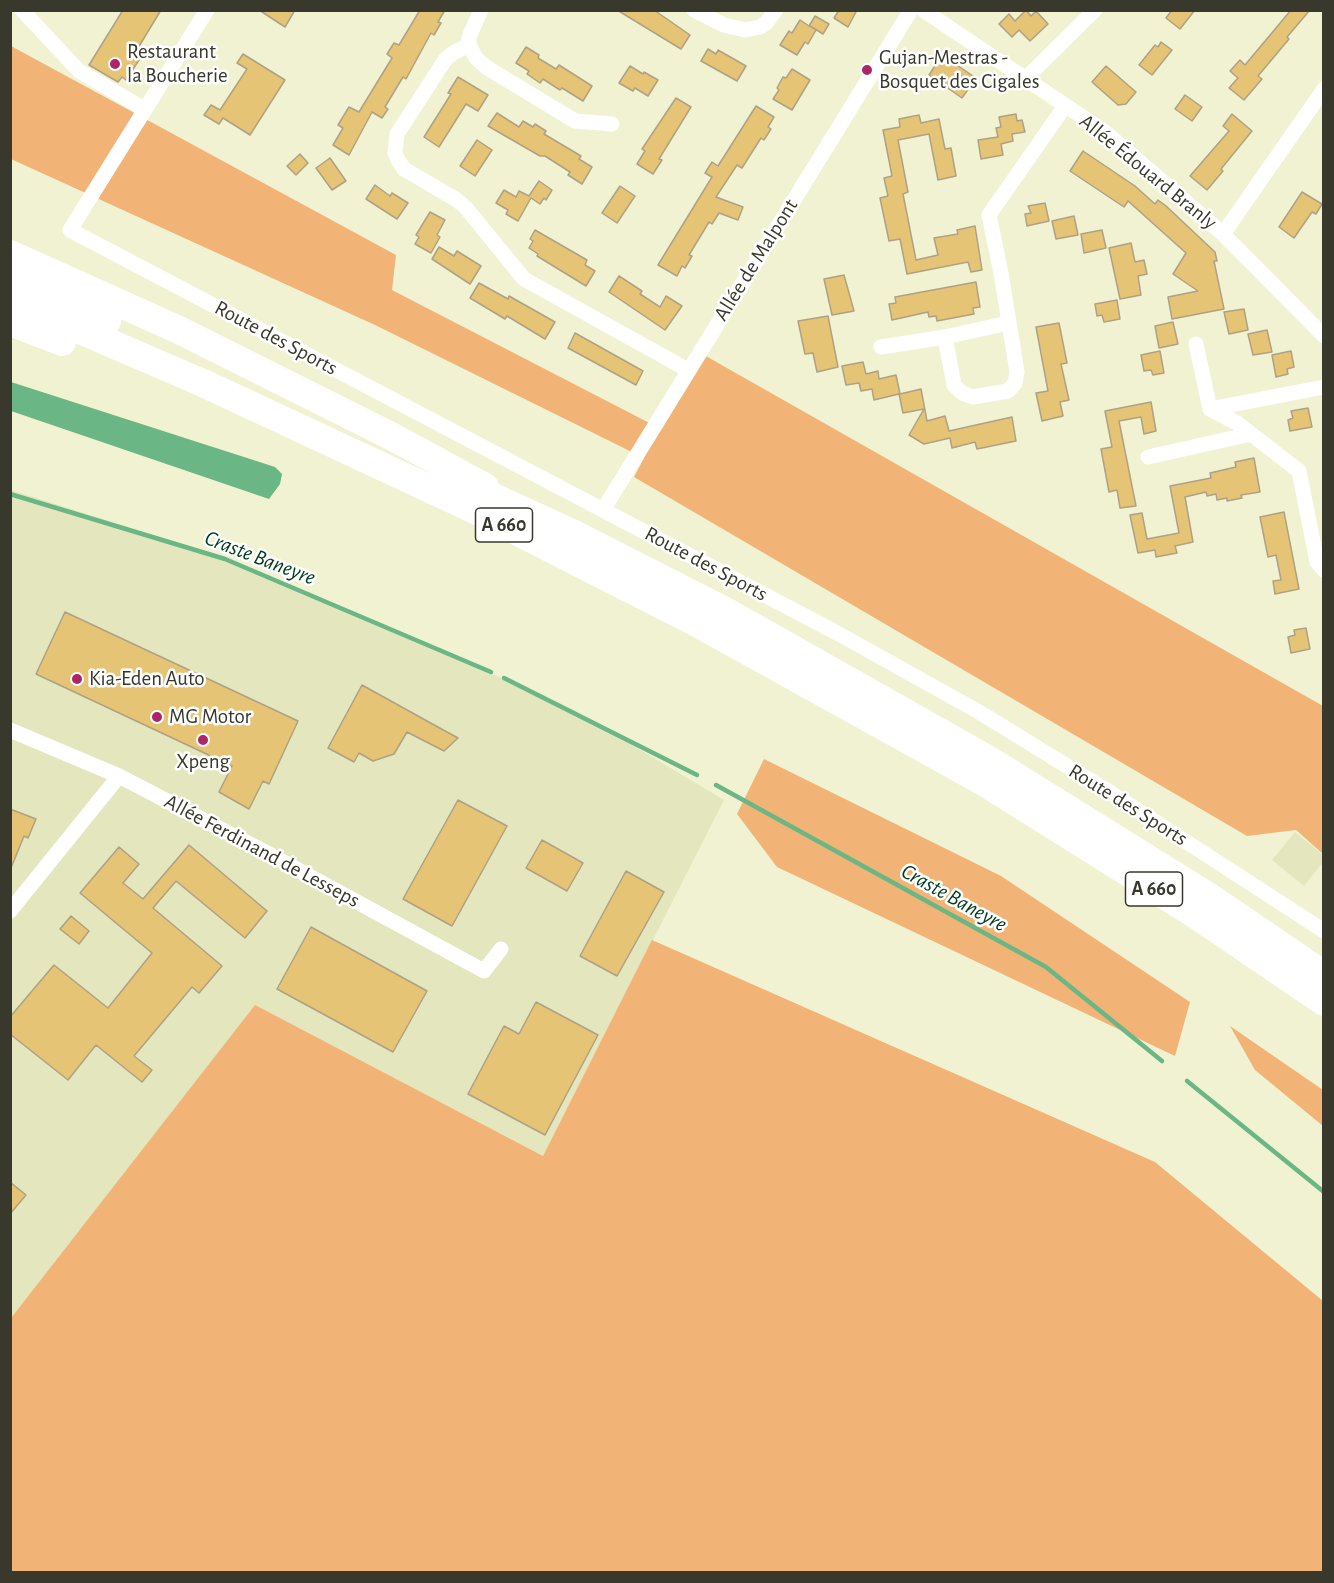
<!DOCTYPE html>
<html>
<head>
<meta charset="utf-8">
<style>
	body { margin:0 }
	#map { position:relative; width:1334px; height:1583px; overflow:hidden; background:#f1f2d1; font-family:"Alegreya Sans",sans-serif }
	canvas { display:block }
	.frame { position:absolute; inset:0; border:12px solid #38392c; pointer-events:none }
</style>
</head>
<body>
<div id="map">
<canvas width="1334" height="1583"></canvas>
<div class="frame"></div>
</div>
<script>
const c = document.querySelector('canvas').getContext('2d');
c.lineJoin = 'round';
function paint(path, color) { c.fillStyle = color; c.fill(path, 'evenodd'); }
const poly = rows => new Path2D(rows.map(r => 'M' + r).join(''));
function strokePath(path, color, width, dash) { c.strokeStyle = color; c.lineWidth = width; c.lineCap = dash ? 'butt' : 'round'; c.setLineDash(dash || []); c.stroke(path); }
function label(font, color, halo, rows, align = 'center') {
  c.font = font + ' "Alegreya Sans",sans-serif'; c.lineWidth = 5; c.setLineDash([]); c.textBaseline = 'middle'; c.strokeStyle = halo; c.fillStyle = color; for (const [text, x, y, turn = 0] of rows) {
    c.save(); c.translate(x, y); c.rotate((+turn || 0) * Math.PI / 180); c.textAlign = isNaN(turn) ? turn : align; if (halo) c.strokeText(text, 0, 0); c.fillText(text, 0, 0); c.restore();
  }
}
const built = poly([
	[11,490,223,557,570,708,724,800,543,1156,255,1006,11,1318],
	[1295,832,1323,855,1323,862,1304,886,1272,860]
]);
const forest = poly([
	[11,46,396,255,392,290,661,429,704,355,1323,706,1323,854,1296,830,1247,836,634,477,644,458,375,325,11,159],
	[764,759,1001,876,1190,1002,1175,1056,777,867,737,814],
	[652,940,1155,1162,1323,1301,1323,1572,11,1572,11,1318,255,1005,543,1156],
	[1230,1026,1323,1090,1323,1126,1255,1070]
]);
const water = poly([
	[11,382,275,467,282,474,280,484,269,499,11,411]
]);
const stream = poly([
	[10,494,225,559,491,672],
	[504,678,697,775],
	[716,785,1046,967,1162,1061],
	[1187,1081,1324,1192]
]);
const building = poly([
	[123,10,161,10,135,53,141,57,126,80,122,77,118,82,89,65,123,10],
	[259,10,295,10,285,27,259,10],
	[420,10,445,10,438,22,441,23,434,35,431,33,406,79,403,77,385,107,388,109,382,118,372,112,349,155,333,145,343,128,338,125,349,107,359,112,392,58,387,54,394,43,399,45,420,10],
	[617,10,654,10,690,35,681,49,617,10],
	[839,10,857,10,848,27,834,18,839,10],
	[1026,10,1031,16,1036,11,1048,24,1030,41,1019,30,1012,37,999,24,1009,14,1015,21,1026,10],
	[1172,10,1195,10,1180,29,1166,18,1172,10],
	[1291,10,1310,10,1287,37,1289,39,1258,76,1262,79,1244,100,1229,88,1238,78,1230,71,1240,60,1245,65,1291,10],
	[815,16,829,24,823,34,810,26,816,30,808,44,805,42,797,55,780,45,789,31,792,33,800,20,809,26,815,16],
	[1161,42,1172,50,1152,75,1139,65,1155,45,1158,47,1161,42],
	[526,47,539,55,538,58,556,69,559,65,592,86,583,101,562,88,560,90,543,79,540,83,527,74,529,71,516,63,526,47],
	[708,49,716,54,718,50,746,66,737,81,701,61,708,49],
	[243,54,285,80,250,135,223,118,219,124,204,115,211,105,220,110,247,69,237,63,243,54],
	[942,55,976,78,962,98,929,75,942,55],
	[630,66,643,74,644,72,658,80,648,96,635,88,633,91,619,83,630,66],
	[1106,66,1136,92,1126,104,1118,105,1092,82,1106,66],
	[792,69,810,80,792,110,773,99,779,90,777,88,783,77,786,78,792,69],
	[458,77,488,95,478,111,466,104,439,147,424,137,451,94,448,93,458,77],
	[1185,95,1202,107,1192,121,1175,109,1185,95],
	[676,98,691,107,659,159,662,160,653,174,637,164,645,151,642,149,676,98],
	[756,106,774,117,768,127,771,129,764,140,761,138,742,168,737,165,716,197,743,207,738,220,719,213,712,224,709,222,703,232,689,255,692,256,685,268,682,266,677,276,658,265,712,177,705,173,712,162,718,166,756,106],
	[497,113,519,127,523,121,533,127,535,124,546,131,544,134,581,156,579,159,592,167,582,184,568,175,570,172,545,156,540,156,488,126,497,113],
	[1016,114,1017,121,1022,120,1025,132,1012,134,1013,141,1001,144,1003,155,981,159,978,140,998,137,996,128,1001,127,999,117,1016,114],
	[1232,114,1252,131,1221,169,1223,171,1207,190,1190,176,1229,131,1223,126,1232,114],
	[919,115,921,123,939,119,945,149,951,148,956,176,938,180,929,134,898,140,908,192,903,194,916,260,938,255,934,238,958,234,957,230,975,226,982,270,971,272,968,262,907,274,900,239,889,241,880,198,888,196,884,178,892,176,883,130,900,127,899,119,919,115],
	[477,140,492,150,475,176,460,166,477,140],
	[1083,151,1135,186,1155,204,1158,200,1166,206,1215,252,1217,261,1214,261,1224,309,1172,319,1168,297,1198,291,1173,274,1186,253,1128,201,1124,207,1070,171,1083,151],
	[300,154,308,163,296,175,287,166,300,154],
	[330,158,346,181,332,190,316,168,330,158],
	[539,181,552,190,546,200,544,198,540,204,531,198,518,221,506,214,508,210,496,203,504,190,516,197,519,191,529,196,539,181],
	[375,185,390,196,392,193,408,203,397,219,366,199,375,185],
	[620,186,635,196,617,223,602,213,620,186],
	[1302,192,1322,204,1316,214,1312,212,1294,238,1279,227,1302,192],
	[1045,203,1049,221,1027,226,1025,214,1031,213,1028,206,1045,203],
	[430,212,445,220,437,235,440,237,431,253,415,244,419,237,416,235,430,212],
	[1074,216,1078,235,1056,239,1052,221,1074,216],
	[535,230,587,260,585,265,595,271,586,286,537,256,538,254,529,248,533,241,530,239,535,230],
	[1102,230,1106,248,1084,253,1081,234,1102,230],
	[1131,243,1135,262,1144,260,1147,274,1138,276,1141,295,1120,299,1109,248,1131,243],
	[439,247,454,256,457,251,481,266,470,284,432,259,439,247],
	[844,275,854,311,832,315,824,279,844,275],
	[619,276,642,291,640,294,660,307,666,296,682,306,665,330,609,292,619,276],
	[976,282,980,307,973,308,974,314,937,321,936,316,929,317,928,312,892,320,889,304,896,303,895,297,976,282],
	[479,283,508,299,509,296,555,322,545,339,507,316,505,319,470,298,479,283],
	[1117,300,1120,319,1104,322,1102,315,1097,316,1095,304,1117,300],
	[1244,309,1248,330,1229,334,1224,312,1244,309],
	[828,316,838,367,817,372,813,353,805,354,798,321,828,316],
	[1173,322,1178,344,1159,348,1155,326,1173,322],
	[1059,323,1067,363,1061,364,1069,400,1060,402,1063,416,1042,421,1036,393,1048,391,1036,327,1059,323],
	[1267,330,1272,352,1253,355,1248,334,1267,330],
	[575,333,643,371,636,385,568,348,575,333],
	[1160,351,1164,373,1153,375,1151,370,1144,371,1141,355,1160,351],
	[1291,351,1294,367,1287,369,1288,374,1276,377,1272,355,1291,351],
	[863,362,866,374,878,371,879,379,896,375,900,394,921,389,927,421,945,416,949,431,1012,417,1016,441,977,449,975,442,952,448,950,438,924,444,909,435,924,409,903,413,899,394,874,400,872,389,861,391,859,383,846,385,842,366,863,362],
	[1151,402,1156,431,1144,434,1141,417,1119,421,1136,506,1120,508,1117,490,1109,492,1101,449,1112,447,1105,411,1151,402],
	[1308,408,1312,427,1290,431,1288,420,1293,418,1291,411,1308,408],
	[1254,458,1260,492,1241,495,1242,498,1227,501,1227,498,1217,500,1216,494,1207,496,1206,492,1185,497,1193,542,1175,546,1177,553,1156,557,1155,550,1138,553,1130,515,1142,513,1147,539,1179,533,1170,486,1211,478,1210,473,1236,467,1235,462,1254,458],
	[1284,512,1299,589,1275,594,1273,581,1281,580,1276,555,1268,557,1260,517,1284,512],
	[65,612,298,721,269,784,263,781,249,809,219,792,232,766,36,674,65,612],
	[1306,628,1310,649,1291,653,1288,637,1295,635,1294,630,1306,628],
	[362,685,436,726,458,738,444,751,407,732,394,754,373,761,359,753,354,762,328,748,362,685],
	[458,800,507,826,452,926,403,899,458,800],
	[10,809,36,819,28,838,24,836,11,868,10,809],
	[542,840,583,863,567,891,526,868,542,840],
	[189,845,267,911,245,938,176,881,153,908,222,966,199,993,192,987,134,1056,152,1070,142,1082,96,1045,68,1080,10,1034,10,1017,54,965,108,1008,152,953,80,893,119,847,139,864,123,883,143,899,189,845],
	[626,871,664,892,617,976,580,956,626,871],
	[71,916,89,931,79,944,60,929,71,916],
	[311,927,427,991,393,1052,277,989,311,927],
	[536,1002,598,1035,545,1135,468,1094,504,1026,519,1034,536,1002],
	[10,1182,26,1195,10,1214,10,1182]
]);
const minor = poly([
	[22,10,79,71,144,109],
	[207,10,70,230,839,634,979,712,1111,793,1324,931],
	[481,10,469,37,469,45,453,53,445,60,397,134,395,152,398,160,404,169,457,200,466,208,524,279,688,370],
	[694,10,724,25,745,30,760,27,766,23,776,10],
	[923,10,1105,132,1223,234,1324,336],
	[469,45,476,58,486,67,575,121,612,124],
	[1026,78,1095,10],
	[1223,234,1324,89],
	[1008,323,945,337,954,385,962,393,973,397,1008,391,1015,383,1017,372,1001,273,989,215,1065,106],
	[1196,344,1210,409,1324,387],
	[881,347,945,337],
	[1210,409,1237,423,1299,471,1317,562,1324,570],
	[1148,457,1251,434],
	[603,510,911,10],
	[10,730,119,776,267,853,484,971,501,949],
	[10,911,119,776]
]);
const motorway = poly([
	[10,254,179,330,391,436,485,487],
	[10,277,107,321],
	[10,300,203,383,471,508,699,624,982,781,1196,915,1324,1002],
	[10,322,62,342],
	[463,483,574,534,727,612,989,760,1214,900,1324,975]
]);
const markers = [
	[115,64,6,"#ad2467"],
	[867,70,6,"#ad2467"],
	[77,679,6,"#ad2467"],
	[157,717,6,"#ad2467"],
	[203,740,6,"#ad2467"]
];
const shields = [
	[504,525,57],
	[1154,889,57]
];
const shieldNames = [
	["A 660",504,525],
	["A 660",1154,889]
];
const poiNames = [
	["Restaurant",127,52],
	["la Boucherie",127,76],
	["Gujan-Mestras -",879,58],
	["Bosquet des Cigales",879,82],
	["Kia-Eden Auto",89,679],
	["MG Motor",169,717],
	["Xpeng",203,762,"center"]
];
const streetNames = [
	["Allée Édouard Branly",1148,172,39],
	["Allée de Malpont",756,260,-58],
	["Route des Sports",276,338,28],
	["Route des Sports",706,564,28],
	["Route des Sports",1128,805,32],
	["Allée Ferdinand de Lesseps",262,851,28]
];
const waterNames = [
	["Craste Baneyre",260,558,21],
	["Craste Baneyre",954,898,29]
];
paint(built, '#e4e6bd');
paint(forest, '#f2b377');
paint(water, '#6ab685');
strokePath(stream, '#6ab685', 4.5);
paint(building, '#e6c475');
strokePath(building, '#aea184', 1.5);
strokePath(minor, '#fff', 15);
strokePath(motorway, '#fff', 28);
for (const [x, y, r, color] of markers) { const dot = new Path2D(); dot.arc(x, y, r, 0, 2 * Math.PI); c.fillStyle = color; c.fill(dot); strokePath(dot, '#fff', 2); }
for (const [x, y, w] of shields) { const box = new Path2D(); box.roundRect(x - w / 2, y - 17, w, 34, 4.5); c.fillStyle = '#fff'; c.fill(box); strokePath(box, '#38392c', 1.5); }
label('bold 20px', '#38392c', null, shieldNames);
label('21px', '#38392c', '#fff', poiNames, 'left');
label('21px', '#38392c', '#fff', streetNames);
label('italic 22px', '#003d1d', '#fff', waterNames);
</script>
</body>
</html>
